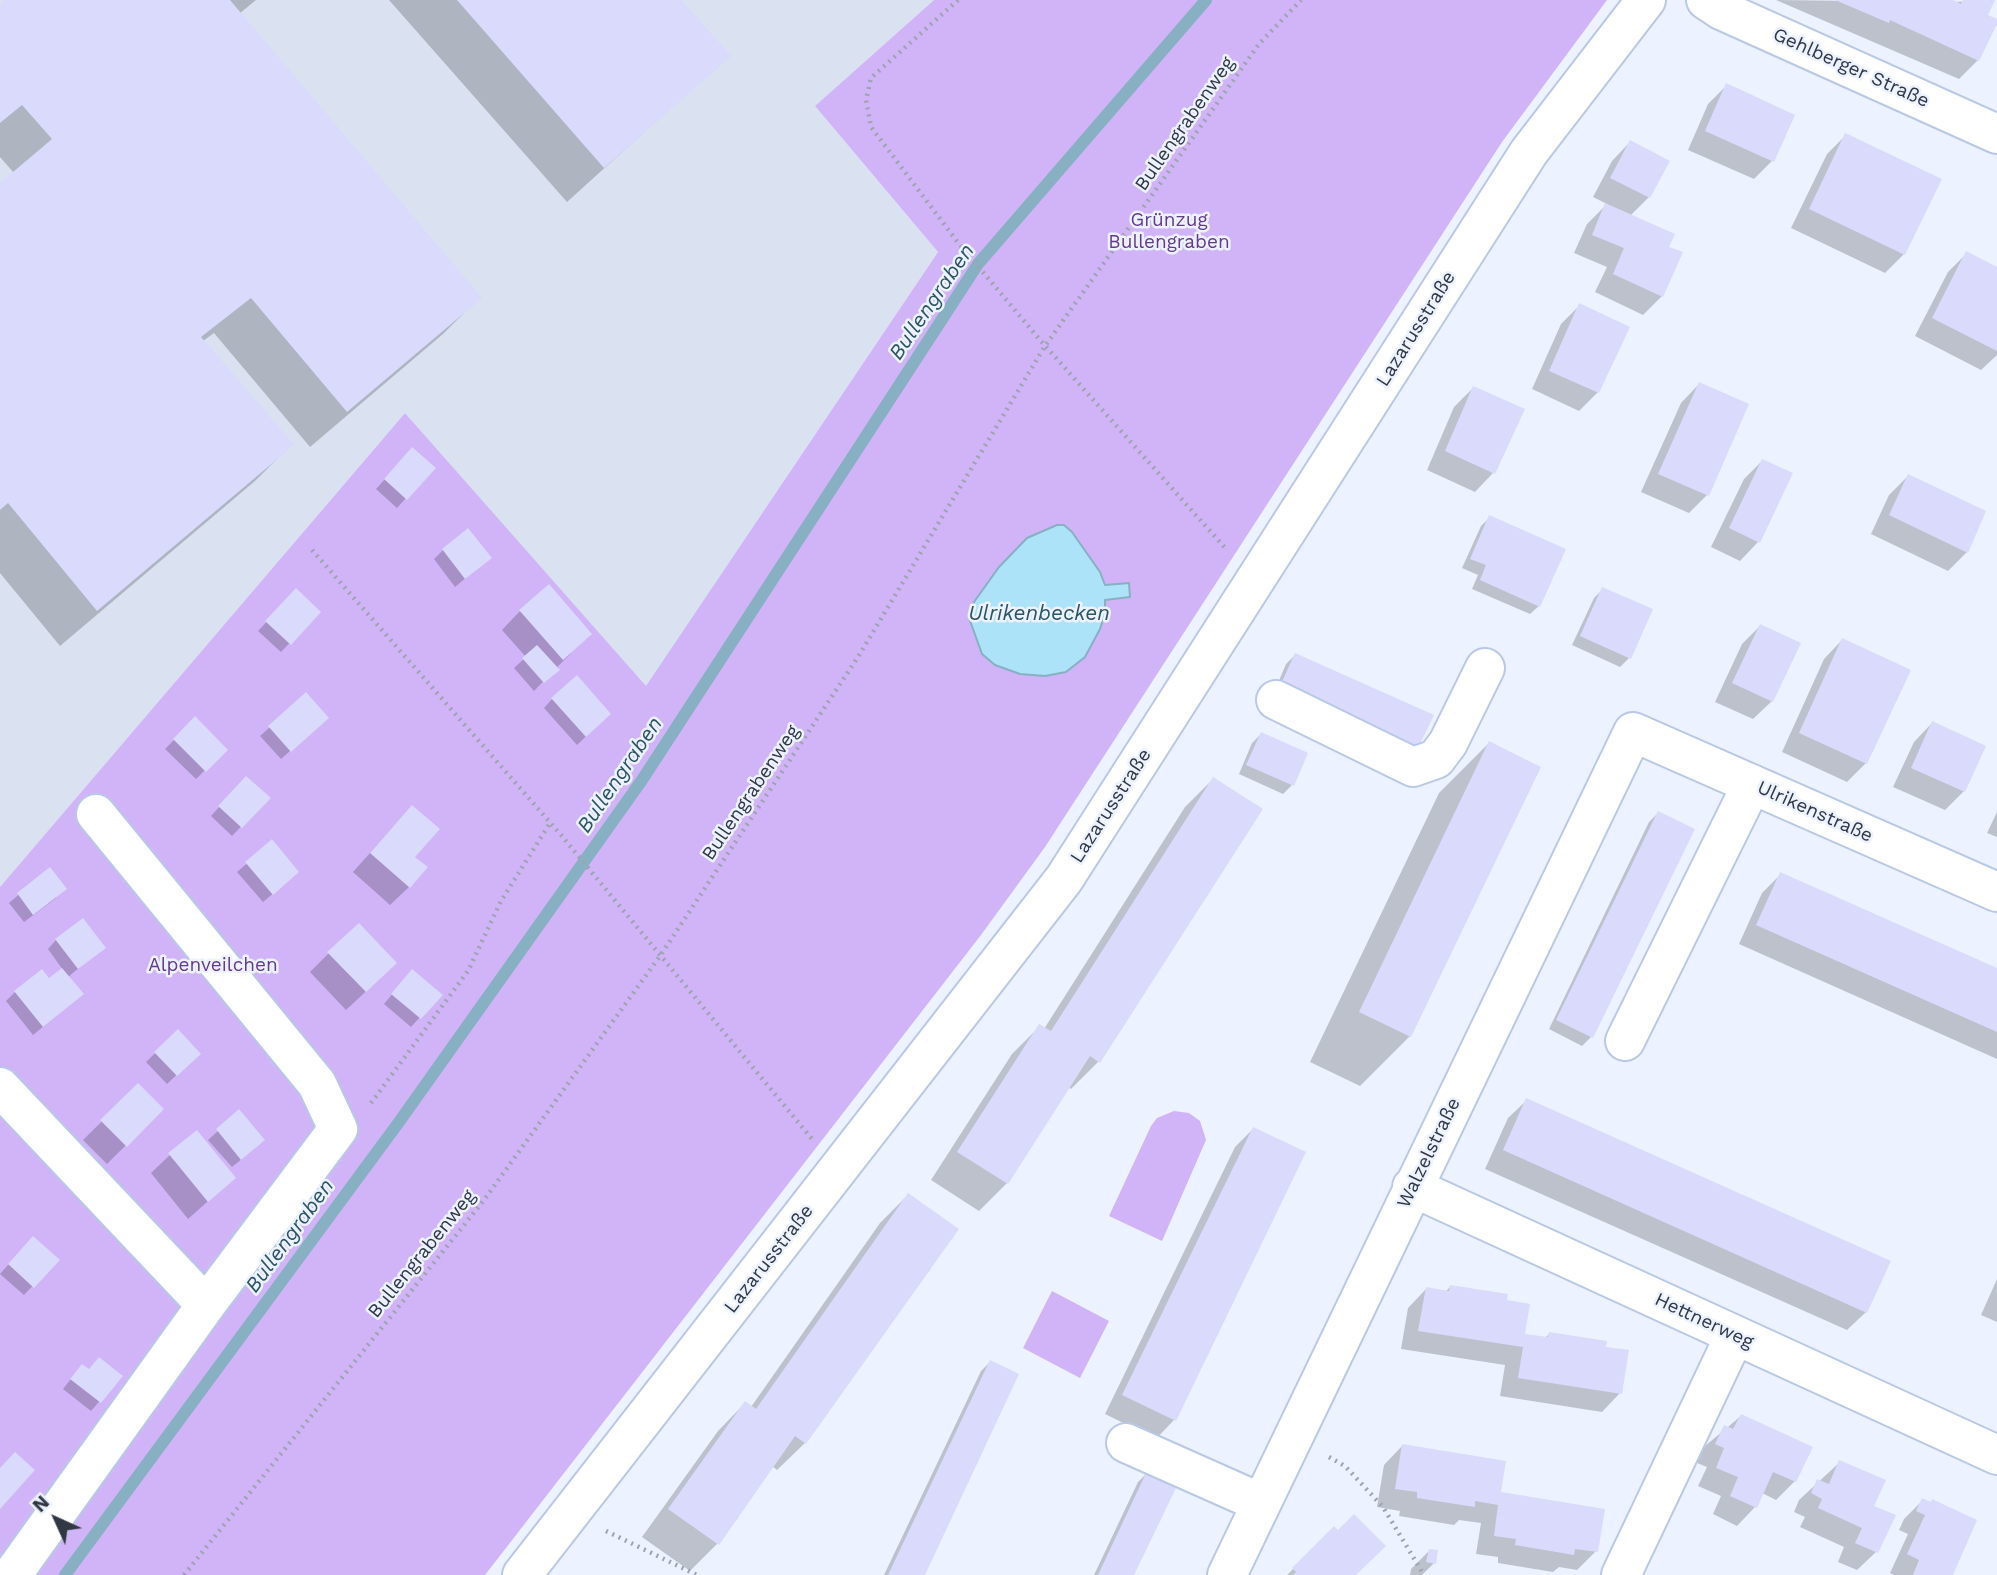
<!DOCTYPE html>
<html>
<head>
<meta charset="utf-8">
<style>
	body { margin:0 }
	#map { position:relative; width:1997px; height:1575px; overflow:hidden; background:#ecf2ff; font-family:"Work Sans",sans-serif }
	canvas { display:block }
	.north { position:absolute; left:21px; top:1484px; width:70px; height:70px; -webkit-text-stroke:5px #ecf2ff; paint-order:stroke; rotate:315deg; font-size:19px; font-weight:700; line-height:28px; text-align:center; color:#313844 }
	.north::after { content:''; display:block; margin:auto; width:24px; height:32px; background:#313844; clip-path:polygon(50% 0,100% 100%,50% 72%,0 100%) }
</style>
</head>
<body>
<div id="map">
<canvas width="1997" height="1575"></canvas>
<div class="north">N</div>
</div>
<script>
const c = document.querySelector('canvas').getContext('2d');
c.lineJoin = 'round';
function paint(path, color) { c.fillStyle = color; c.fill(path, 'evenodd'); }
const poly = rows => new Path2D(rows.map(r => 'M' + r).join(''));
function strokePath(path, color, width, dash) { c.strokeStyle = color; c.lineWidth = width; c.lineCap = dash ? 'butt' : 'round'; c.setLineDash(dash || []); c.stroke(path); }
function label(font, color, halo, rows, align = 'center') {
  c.font = font + ' "Work Sans",sans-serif'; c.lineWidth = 5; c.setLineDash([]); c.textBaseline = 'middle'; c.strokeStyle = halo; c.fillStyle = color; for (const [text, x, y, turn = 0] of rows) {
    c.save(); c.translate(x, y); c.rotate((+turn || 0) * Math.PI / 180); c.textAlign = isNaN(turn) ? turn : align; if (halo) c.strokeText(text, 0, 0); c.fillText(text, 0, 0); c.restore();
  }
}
const built = poly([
	[0,0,934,0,815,106,938,252,646,687,405,413,0,887]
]);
const green = poly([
	[934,0,1607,0,1502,142,1045,847,981,935,485,1575,0,1575,0,887,405,413,646,686,938,252,815,106],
	[1174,1111,1189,1113,1200,1121,1206,1140,1162,1241,1109,1216,1151,1126,1157,1118],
	[1052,1291,1109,1321,1080,1378,1023,1348]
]);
const water = poly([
	[1057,525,1064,525,1072,532,1100,572,1105,585,1129,583,1130,597,1105,600,1105,614,1100,629,1085,657,1066,672,1045,676,1020,674,995,665,982,654,969,618,974,602,999,567,1027,538,1057,525]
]);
const shadow = poly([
	[8,0,256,0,239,14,479,298,443,334,310,447,214,333,203,341,291,445,255,481,60,646,0,573,0,185,14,173,0,157,0,7],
	[389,0,679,0,728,56,567,202],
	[1776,0,1954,2,1993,0,1985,16,1978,60,1959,79],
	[1726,86,1772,161,1754,179,1688,150,1708,104],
	[1846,135,1904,254,1885,273,1791,228,1827,154],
	[1630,142,1649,197,1630,216,1666,248,1662,296,1643,315,1595,292,1607,267,1574,253,1587,224,1607,204,1593,197,1612,161],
	[1967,253,1997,269,1997,355,1981,370,1915,336,1948,272],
	[1580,305,1598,392,1579,411,1532,389,1561,324],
	[1699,384,1707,495,1689,513,1641,492,1681,403],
	[1473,388,1493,473,1475,492,1427,470,1454,407],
	[403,459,433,468,397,508,376,489],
	[1762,461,1758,542,1740,561,1711,547,1744,479],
	[1908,476,1984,512,1967,552,1948,571,1871,534,1889,495],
	[1490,517,1539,606,1530,614,1472,589,1478,575,1462,568,1481,526],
	[443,550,489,558,455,587,434,559],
	[1603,589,1629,658,1620,667,1572,645,1594,598],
	[296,591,319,612,281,652,258,631],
	[520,611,571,653,534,691,514,668,526,657,502,630],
	[1760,626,1772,701,1753,719,1715,702,1742,644],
	[1842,640,1866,763,1847,782,1782,752,1824,659],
	[1295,655,1417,747,1273,695,1286,664],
	[306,695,318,726,281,759,260,736],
	[552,699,600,723,577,745,544,708],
	[195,719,225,750,196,779,165,749],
	[1932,723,1964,791,1945,810,1893,787,1914,742],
	[1261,734,1292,785,1283,794,1239,774,1252,743],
	[1489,743,1410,1036,1360,1086,1310,1062,1439,793],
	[1213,779,1098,1062,1071,1089,1068,1087,1007,1183,979,1211,931,1180,1012,1054,1040,1026,1044,1029,1185,807],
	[237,787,268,798,232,836,211,816],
	[1997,812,1997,837,1987,833],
	[1658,813,1591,1037,1582,1046,1549,1029,1649,822],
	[394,826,412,857,409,887,390,905,353,872],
	[272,842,288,881,263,902,237,872],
	[49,869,56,898,24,922,9,903],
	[1781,874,1997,970,1997,1059,1739,944,1762,893],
	[56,940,103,948,68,977,72,1003,33,1035,6,1001,15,992,49,981,63,970,48,949],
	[329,953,376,982,346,1010,310,972],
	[404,980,440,995,411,1027,384,1004],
	[178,1031,190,1062,167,1084,146,1062],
	[138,1086,162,1109,107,1164,83,1140],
	[1527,1100,1866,1312,1847,1330,1485,1169,1508,1118],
	[239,1112,254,1149,232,1167,208,1140],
	[1253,1129,1304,1153,1174,1420,1156,1439,1105,1414,1235,1147],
	[170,1155,234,1178,188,1219,151,1173],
	[908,1195,805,1443,777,1470,772,1466,718,1543,690,1571,642,1537,718,1431,745,1403,751,1407,880,1223],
	[24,1247,57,1260,24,1295,0,1274],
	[1997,1279,1997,1322,1981,1315],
	[1450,1287,1523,1336,1544,1339,1549,1334,1604,1348,1620,1393,1602,1412,1500,1396,1505,1365,1401,1349,1408,1308,1426,1289,1445,1292],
	[990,1362,923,1575,884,1575,981,1371],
	[74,1375,121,1376,91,1411,63,1389],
	[1741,1416,1795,1481,1776,1500,1762,1493,1755,1507,1737,1526,1713,1514,1721,1496,1698,1486,1707,1467,1697,1463,1705,1446],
	[1402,1446,1499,1493,1596,1551,1577,1570,1559,1567,1553,1572,1498,1563,1498,1557,1476,1554,1481,1523,1459,1520,1454,1525,1399,1516,1400,1511,1377,1507,1384,1465],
	[1840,1462,1872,1507,1876,1552,1857,1570,1838,1562,1844,1547,1800,1527,1805,1517,1794,1512,1799,1500],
	[1147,1473,1133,1575,1094,1575,1138,1482],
	[1922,1501,1949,1575,1894,1575,1890,1573,1908,1534,1899,1530,1904,1519],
	[1334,1529,1354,1575,1287,1575],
	[1429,1551,1434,1563,1422,1575,1410,1575,1411,1569]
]);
const stream = poly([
	[65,1575,399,1122,642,780,978,264,1206,0]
]);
const building = poly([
	[4,0,230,0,482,298,347,412,251,298,201,337,294,445,97,611,8,503,0,510,0,183,52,139,22,105,0,123,0,5],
	[457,0,681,0,731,56,604,168],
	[1835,0,1953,0,1961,4,1963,0,1995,0,1988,15,1997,19,1997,24,1979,61,1890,20,1889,23],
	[1726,83,1795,115,1774,162,1705,131],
	[1845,133,1942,179,1905,255,1809,209],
	[1630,140,1670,161,1650,198,1610,178],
	[1605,203,1675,234,1669,247,1683,252,1663,297,1613,274,1624,248,1592,235],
	[1966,251,1997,267,1997,351,1932,318],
	[1579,303,1630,327,1599,393,1549,371],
	[1699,382,1749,404,1709,496,1658,474],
	[1473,386,1525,409,1495,474,1445,451],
	[412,447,436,468,407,500,384,479],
	[1762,459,1793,473,1760,543,1729,528],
	[1908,474,1986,511,1968,553,1889,515],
	[1489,515,1566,549,1540,607,1480,580,1486,565,1470,559],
	[468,528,492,558,465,579,442,549],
	[549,584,592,634,563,660,519,610],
	[1602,587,1653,609,1631,659,1580,636],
	[296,588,321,612,291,645,265,621],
	[1760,624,1801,643,1773,702,1732,683],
	[1842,638,1911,670,1867,764,1799,733],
	[537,645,560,670,544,683,522,658],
	[1295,653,1434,715,1418,748,1280,686],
	[577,675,611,714,586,737,551,698],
	[306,692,329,718,291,752,268,726],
	[195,716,228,750,206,772,173,739],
	[1932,721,1986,746,1965,792,1911,768],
	[1261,732,1308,753,1294,786,1246,765],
	[1489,741,1541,767,1411,1037,1359,1012],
	[246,776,271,798,242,828,218,806],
	[1213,777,1263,809,1100,1063,1090,1056,1008,1184,957,1152,1039,1024,1051,1031],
	[412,805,440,829,415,857,428,867,410,888,370,853],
	[1658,811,1695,829,1593,1038,1556,1020],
	[272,839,299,872,273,895,245,862],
	[50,867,67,889,33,915,17,893],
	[1780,872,1997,968,1997,1032,1756,925],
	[83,918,106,948,78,969,55,939],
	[359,923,397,963,366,992,327,952],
	[62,968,84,994,43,1027,14,991,42,969,49,978],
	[412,969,443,995,421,1019,391,994],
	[178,1029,201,1054,177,1076,154,1052],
	[138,1083,164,1109,127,1147,100,1120],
	[1526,1098,1891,1261,1867,1313,1503,1150],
	[239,1109,265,1140,241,1160,216,1129],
	[1253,1127,1306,1152,1176,1421,1122,1395],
	[197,1130,236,1178,208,1202,168,1153],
	[908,1193,959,1229,806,1444,795,1436,719,1545,668,1509,745,1401,756,1409],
	[33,1236,60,1260,34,1288,8,1264],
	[1450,1285,1508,1294,1507,1300,1530,1304,1525,1334,1548,1337,1549,1332,1607,1341,1606,1347,1629,1350,1622,1394,1518,1378,1523,1347,1418,1331,1426,1287,1449,1291],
	[99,1357,123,1376,101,1403,70,1379,82,1364,89,1369],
	[990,1360,1019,1374,925,1575,888,1575],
	[1741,1414,1813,1447,1796,1482,1773,1472,1757,1508,1730,1496,1738,1477,1716,1468,1724,1448,1715,1444,1724,1425,1733,1429],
	[1402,1444,1506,1461,1501,1492,1605,1509,1598,1552,1575,1549,1574,1555,1515,1545,1516,1539,1494,1536,1498,1505,1475,1501,1475,1507,1417,1498,1417,1492,1395,1489],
	[15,1452,35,1470,0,1509,0,1468],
	[1839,1460,1886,1480,1874,1506,1896,1515,1878,1553,1855,1543,1862,1528,1818,1508,1822,1499,1811,1493,1817,1479,1829,1484],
	[1147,1471,1177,1486,1134,1575,1098,1575],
	[1922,1498,1931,1502,1932,1499,1977,1520,1953,1575,1913,1575,1919,1560,1907,1554,1925,1515,1916,1511],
	[1354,1514,1386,1546,1356,1575,1293,1575,1296,1572,1292,1568,1334,1526,1338,1530],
	[1429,1549,1438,1550,1436,1564,1426,1562]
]);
const path = poly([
	[958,0,871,78,866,100,871,127,956,240,1040,340,1226,549],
	[312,550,561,835,812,1139],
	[371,1103,468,971,501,901,550,823],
	[1329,1457,1345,1466,1383,1507,1424,1575],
	[606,1531,697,1575],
	[184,1575,484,1200,660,956,858,657,1045,346,1259,44,1301,0]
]);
const minor = poly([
	[1706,0,1721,10,1997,134],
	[1276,700,1413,767,1436,759,1448,743,1485,668],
	[1625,1041,1752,784],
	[0,1087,206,1305],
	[1412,1187,1997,1455],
	[1126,1443,1261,1503],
	[12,1575,206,1305,338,1129,317,1084,96,814],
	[522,1575,1064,879,1529,152,1646,0],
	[1227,1575,1633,732,1997,892],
	[1621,1575,1735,1335]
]);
const streetNames = [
	["Gehlberger Straße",1851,68,24],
	["Bullengrabenweg",1185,124,-55],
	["Lazarusstraße",1416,329,-58],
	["Bullengrabenweg",751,793,-56],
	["Lazarusstraße",1111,806,-57],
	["Ulrikenstraße",1815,812,24],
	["Walzelstraße",1429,1153,-64],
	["Bullengrabenweg",422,1254,-51],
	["Lazarusstraße",769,1259,-52],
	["Hettnerweg",1704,1321,25]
];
const parkNames = [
	["Grünzug",1169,220],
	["Bullengraben",1169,242],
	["Alpenveilchen",213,965]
];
const waterNames = [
	["Bullengraben",932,302,-56],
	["Ulrikenbecken",1039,614],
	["Bullengraben",620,775,-56],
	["Bullengraben",290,1236,-54]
];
paint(built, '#dae2f1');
paint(green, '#d0b4f7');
paint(water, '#ace3f8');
strokePath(water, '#87b0c2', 2);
paint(shadow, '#0003');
strokePath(stream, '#87b0c2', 12);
paint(building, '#d9dafc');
strokePath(minor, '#b8c8e6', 42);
strokePath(path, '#9da4b0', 4.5, [2, 5]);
strokePath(minor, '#fff', 38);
label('19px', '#313844', '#ecf2ff', streetNames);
label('19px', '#633a8e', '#ecf2ff', parkNames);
label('italic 21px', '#2a5565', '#ecf2ff', waterNames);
</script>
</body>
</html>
